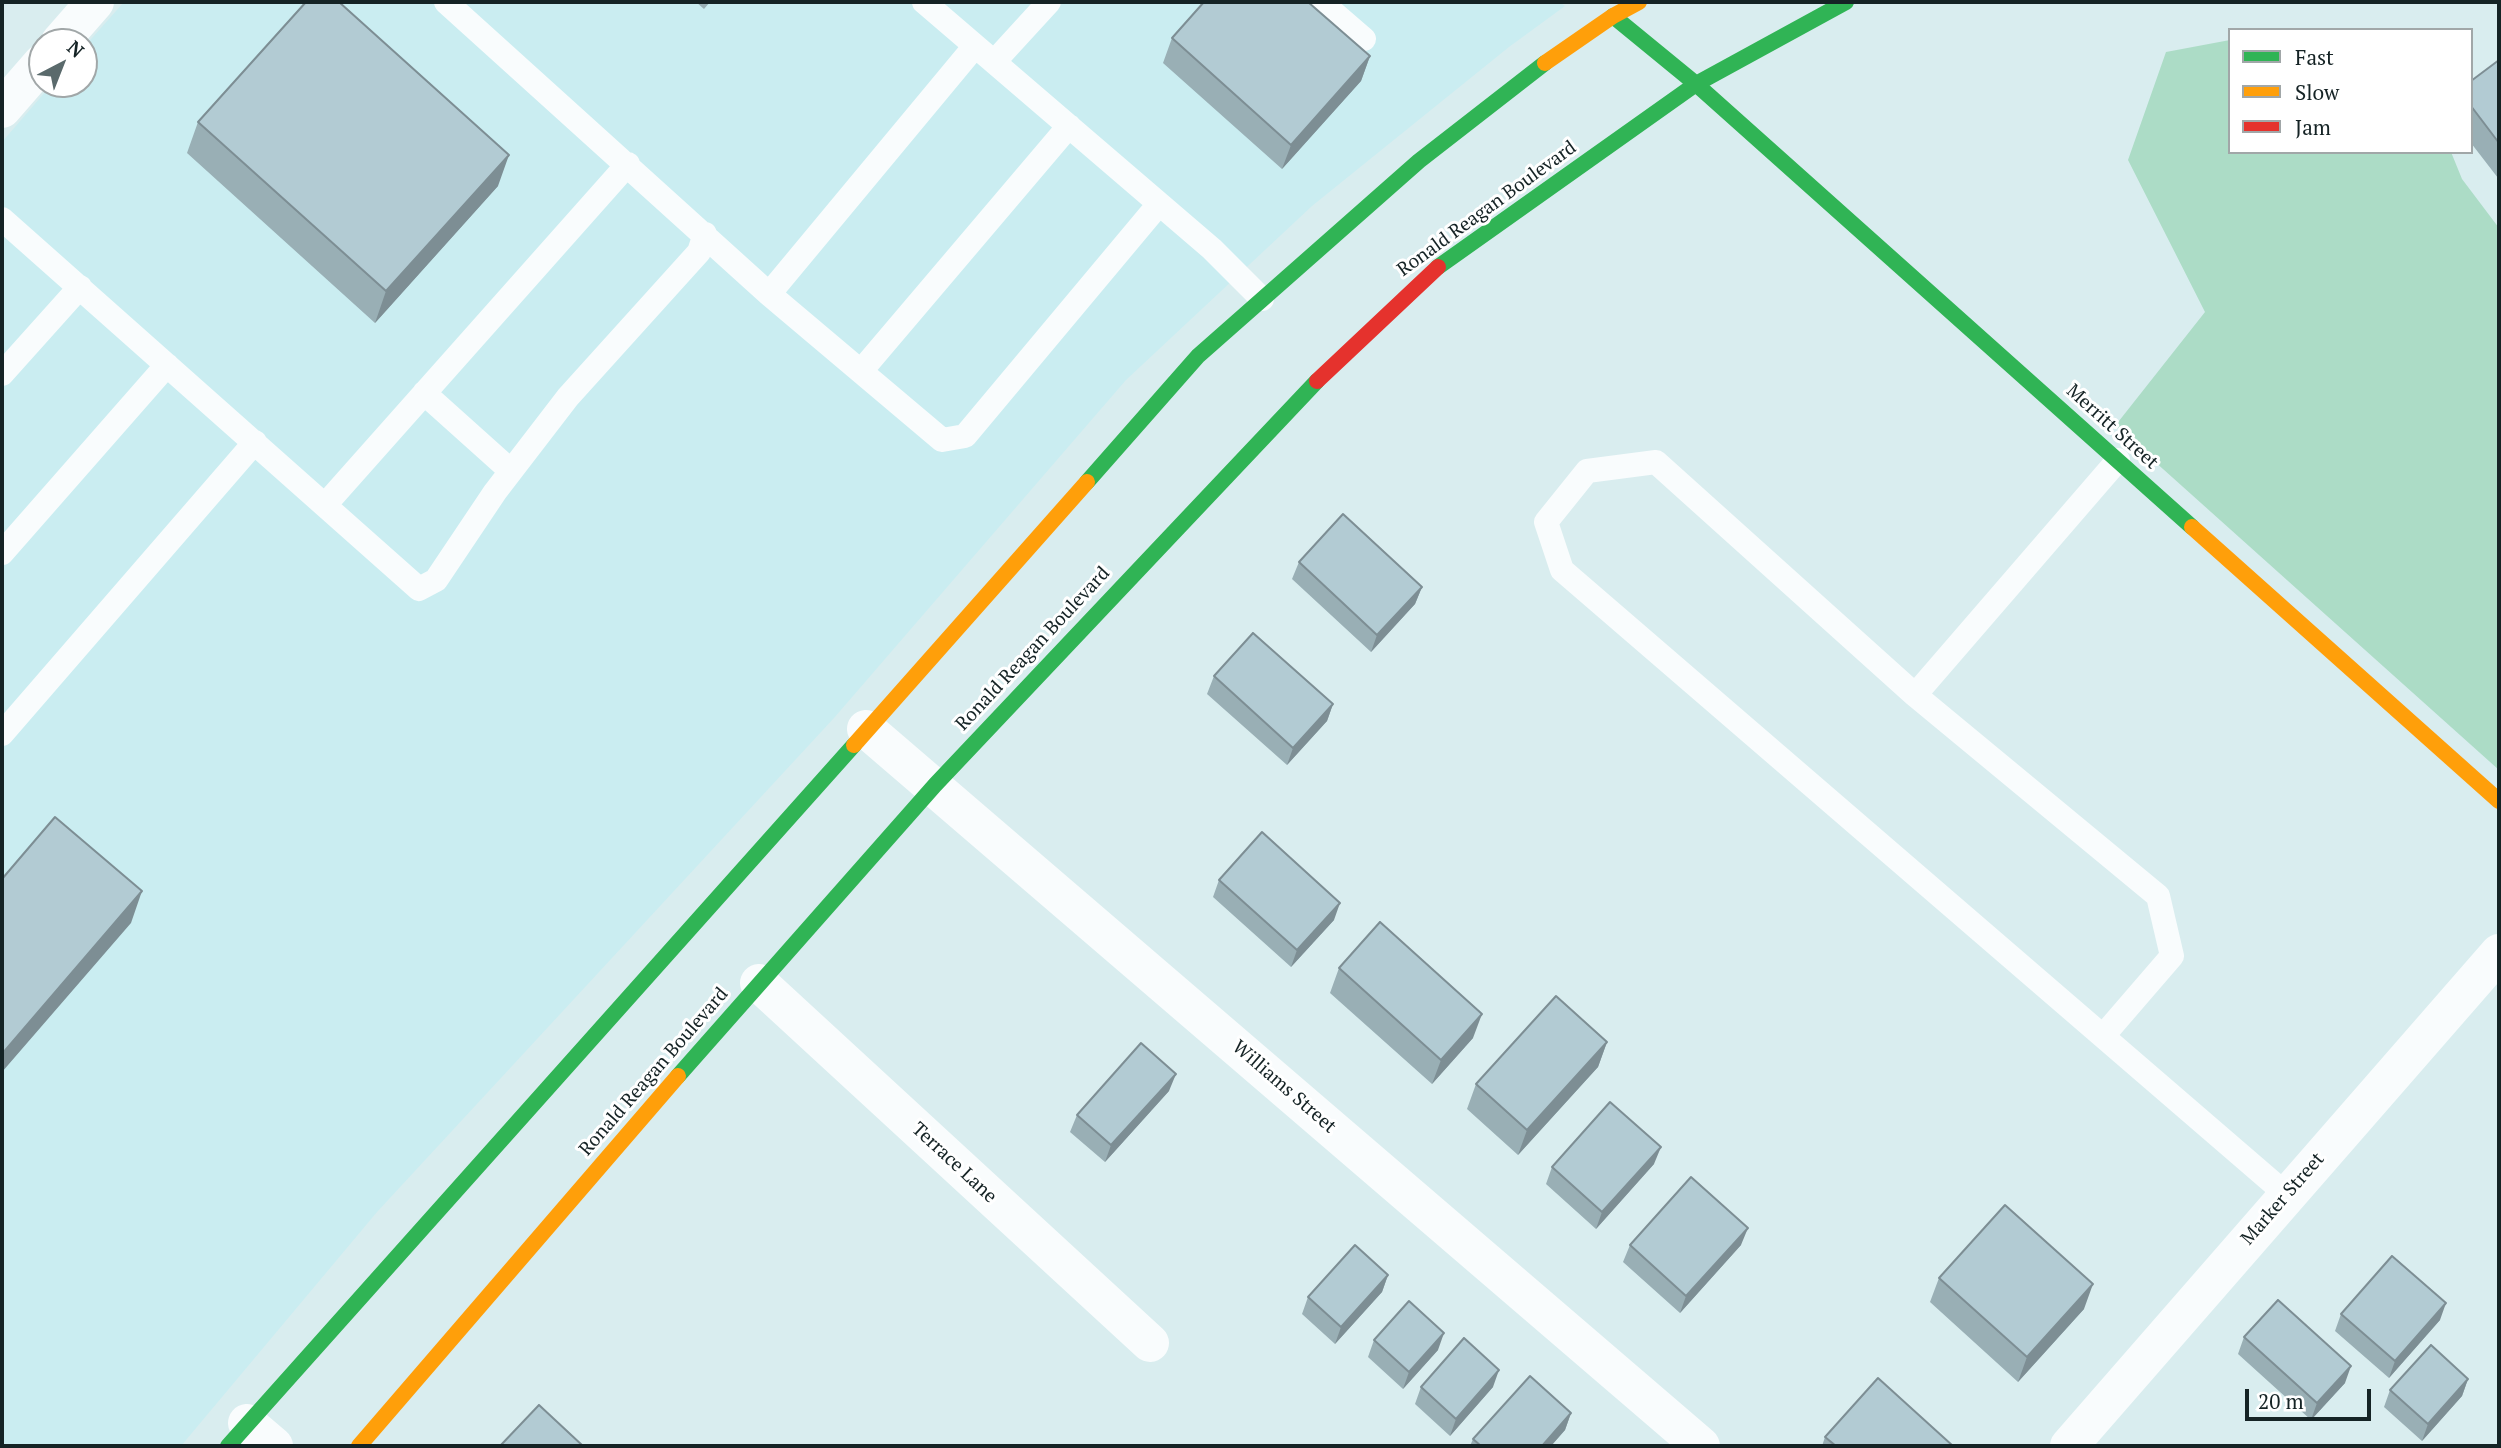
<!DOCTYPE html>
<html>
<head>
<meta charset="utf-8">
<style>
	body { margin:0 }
	#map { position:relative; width:2501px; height:1448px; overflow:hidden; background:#d9edef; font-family:"PT Serif",serif }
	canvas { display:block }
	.frame { position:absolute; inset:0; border:4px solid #152325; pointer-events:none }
	.legend { position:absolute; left:2228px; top:28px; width:245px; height:126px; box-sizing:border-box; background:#fff; border:2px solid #a1a7a8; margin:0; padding:9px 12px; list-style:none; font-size:21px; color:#152325 }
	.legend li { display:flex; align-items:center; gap:14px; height:35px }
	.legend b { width:35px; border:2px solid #a1a7a8 }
	.north { position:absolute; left:28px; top:28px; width:70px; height:70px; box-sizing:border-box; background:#fff; border:2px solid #a1a7a8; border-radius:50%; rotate:42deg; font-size:19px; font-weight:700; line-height:28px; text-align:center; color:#152325 }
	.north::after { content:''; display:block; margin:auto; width:24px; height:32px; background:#5a6a6c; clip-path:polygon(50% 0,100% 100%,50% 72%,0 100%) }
	.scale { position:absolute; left:2245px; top:1389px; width:126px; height:32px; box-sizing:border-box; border:4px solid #152325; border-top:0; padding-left:9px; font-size:21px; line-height:24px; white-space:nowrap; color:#152325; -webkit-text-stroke:5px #fff; paint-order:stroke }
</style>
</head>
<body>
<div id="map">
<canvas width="2501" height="1448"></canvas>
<div class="frame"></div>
<ul class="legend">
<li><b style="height:9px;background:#30b455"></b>Fast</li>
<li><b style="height:9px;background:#ff9f0a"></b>Slow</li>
<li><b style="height:9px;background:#e5322d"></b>Jam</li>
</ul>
<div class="north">N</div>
<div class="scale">20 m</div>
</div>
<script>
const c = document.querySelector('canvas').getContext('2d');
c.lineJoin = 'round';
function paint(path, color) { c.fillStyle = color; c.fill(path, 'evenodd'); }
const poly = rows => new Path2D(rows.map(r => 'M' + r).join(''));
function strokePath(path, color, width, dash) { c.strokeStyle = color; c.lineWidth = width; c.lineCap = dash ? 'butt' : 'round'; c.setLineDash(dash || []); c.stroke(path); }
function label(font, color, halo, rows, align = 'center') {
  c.font = font + ' "PT Serif",serif'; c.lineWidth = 6; c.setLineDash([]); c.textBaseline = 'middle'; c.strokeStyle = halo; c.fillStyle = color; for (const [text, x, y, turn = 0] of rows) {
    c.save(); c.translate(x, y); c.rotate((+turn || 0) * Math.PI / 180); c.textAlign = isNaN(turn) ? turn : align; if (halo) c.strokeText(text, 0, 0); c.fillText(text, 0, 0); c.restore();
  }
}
const built = poly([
	[124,2,1559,2,1565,6,1509,47,1312,206,1126,380,834,718,377,1212,181,1446,2,1446,2,142,52,84,84,84,84,47]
]);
const green = poly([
	[2230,40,2230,152,2451,152,2462,179,2499,228,2499,770,2115,426,2205,312,2128,160,2166,52]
]);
const lane = poly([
	[446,2,769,294],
	[924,2,1212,249,1262,299],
	[1321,2,1364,39],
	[975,46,769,294,942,440,965,436,1159,204],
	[994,62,1049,2],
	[2,219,419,589,436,580,495,492,568,397,699,252,705,234],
	[861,371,1069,126],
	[2,374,80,287],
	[424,393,511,471],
	[2118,460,1915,695,1656,462,1587,471,1546,522,1562,570,2287,1195],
	[325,505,628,164],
	[2,553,167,365],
	[1915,695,2158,896,2172,956,2103,1036],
	[2,734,255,442]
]);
const street = poly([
	[60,42,95,2],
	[2,109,42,63],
	[866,729,1701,1446],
	[759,983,1150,1343],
	[247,1423,274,1446],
	[2069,1446,2499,953]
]);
const fast = poly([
	[1613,16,1696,84,2192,527],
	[1438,267,1696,84,1846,2],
	[1087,482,1198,356,1419,161,1545,63],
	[678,1076,935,785,1317,381],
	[228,1446,854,745]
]);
const slow = poly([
	[1545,63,1613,16,1639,2],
	[2192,527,2499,801],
	[854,745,1087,482],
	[359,1446,678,1076]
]);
const jam = poly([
	[1317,381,1438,267]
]);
const wall = poly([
	[696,2,710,2,704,9],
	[1172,38,1370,56,1361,81,1282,169,1163,63],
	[2499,60,2499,177,2498,178,2471,143,2471,81],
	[198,122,498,186,375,323,187,153],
	[1299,562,1422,587,1415,604,1371,652,1292,579],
	[1214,676,1333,704,1327,721,1287,765,1207,694],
	[1219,880,1334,920,1291,967,1213,897],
	[1339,968,1473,1038,1432,1084,1330,993],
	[1607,1042,1598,1067,1518,1155,1467,1109,1476,1084],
	[1169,1091,1105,1162,1070,1132,1077,1115],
	[1654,1164,1596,1229,1546,1184,1552,1167],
	[1630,1245,1741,1245,1680,1313,1623,1262],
	[1388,1275,1382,1292,1335,1344,1302,1314,1308,1297],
	[1939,1278,2084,1309,2018,1382,1930,1302],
	[2341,1314,2440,1320,2389,1378,2335,1331],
	[2244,1337,2345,1383,2311,1420,2238,1354],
	[1374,1340,1438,1350,1403,1389,1368,1357],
	[2468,1379,2462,1396,2422,1441,2384,1407,2390,1390],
	[1421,1387,1493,1387,1450,1436,1415,1404],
	[1571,1413,1565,1430,1551,1446,1470,1446,1473,1439],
	[1825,1437,1953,1446,1822,1446]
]);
const shadedWall = poly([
	[1370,56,1361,81,1282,169,1291,145],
	[509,155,498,186,375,323,386,291],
	[1422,587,1415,604,1371,652,1377,635],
	[1333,704,1327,721,1287,765,1293,748],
	[142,891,131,923,2,1072,2,1054],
	[1340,903,1334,920,1291,967,1297,950],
	[1482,1014,1473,1038,1432,1084,1441,1060],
	[1607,1042,1598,1067,1518,1155,1527,1130],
	[1176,1074,1169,1091,1105,1162,1111,1145],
	[1661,1147,1654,1164,1596,1229,1602,1212],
	[1748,1228,1741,1245,1680,1313,1686,1296],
	[1388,1275,1382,1292,1335,1344,1341,1327],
	[2093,1284,2084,1309,2018,1382,2027,1357],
	[2446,1303,2440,1320,2389,1378,2395,1361],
	[1444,1333,1438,1350,1403,1389,1409,1372],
	[2351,1366,2345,1383,2311,1420,2317,1403],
	[1499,1370,1493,1387,1450,1436,1456,1419],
	[2468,1379,2462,1396,2422,1441,2428,1424],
	[1571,1413,1565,1430,1551,1446,1542,1446]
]);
const building = poly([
	[306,2,339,2,509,155,386,291,198,122,306,2],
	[1204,2,1308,2,1370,56,1291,145,1172,38,1204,2],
	[2499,60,2499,143,2471,106,2471,81,2499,60],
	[1343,514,1422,587,1377,635,1299,562,1343,514],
	[1253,633,1333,704,1293,748,1214,676,1253,633],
	[55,817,142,891,2,1054,2,879,55,817],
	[1262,832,1340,903,1297,950,1219,880,1262,832],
	[1380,922,1482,1014,1441,1060,1339,968,1380,922],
	[1556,996,1607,1042,1527,1130,1476,1084,1556,996],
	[1141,1043,1176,1074,1111,1145,1077,1115,1141,1043],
	[1610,1102,1661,1147,1602,1212,1552,1167,1610,1102],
	[1691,1177,1748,1228,1686,1296,1630,1245,1691,1177],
	[2005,1205,2093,1284,2027,1357,1939,1278,2005,1205],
	[1355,1245,1388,1275,1341,1327,1308,1297,1355,1245],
	[2392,1256,2446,1303,2395,1361,2341,1314,2392,1256],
	[2278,1300,2351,1366,2317,1403,2244,1337,2278,1300],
	[1409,1301,1444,1333,1409,1372,1374,1340,1409,1301],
	[1464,1338,1499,1370,1456,1419,1421,1387,1464,1338],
	[2431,1345,2468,1379,2428,1424,2390,1390,2431,1345],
	[1530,1376,1571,1413,1542,1446,1481,1446,1473,1439,1530,1376],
	[1878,1378,1953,1446,1836,1446,1825,1437,1878,1378],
	[539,1405,583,1446,500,1446,539,1405]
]);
const streetNames = [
	["Ronald Reagan Boulevard",1487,209,-36],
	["Merritt Street",2112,427,42],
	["Ronald Reagan Boulevard",1033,649,-47],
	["Ronald Reagan Boulevard",654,1072,-49],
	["Williams Street",1284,1087,41],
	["Terrace Lane",954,1163,43],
	["Marker Street",2283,1199,-49]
];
paint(built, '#caedf1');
paint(green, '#acdcc6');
strokePath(lane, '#f9fcfd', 24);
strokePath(street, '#f9fcfd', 38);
strokePath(fast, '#30b455', 16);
strokePath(slow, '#ff9f0a', 16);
strokePath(jam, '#e5322d', 16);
paint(wall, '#99afb5');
paint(shadedWall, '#7d8e94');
paint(building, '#b2cbd3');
strokePath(building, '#7d8e94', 2);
label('19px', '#152325', '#fff', streetNames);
</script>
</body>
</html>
